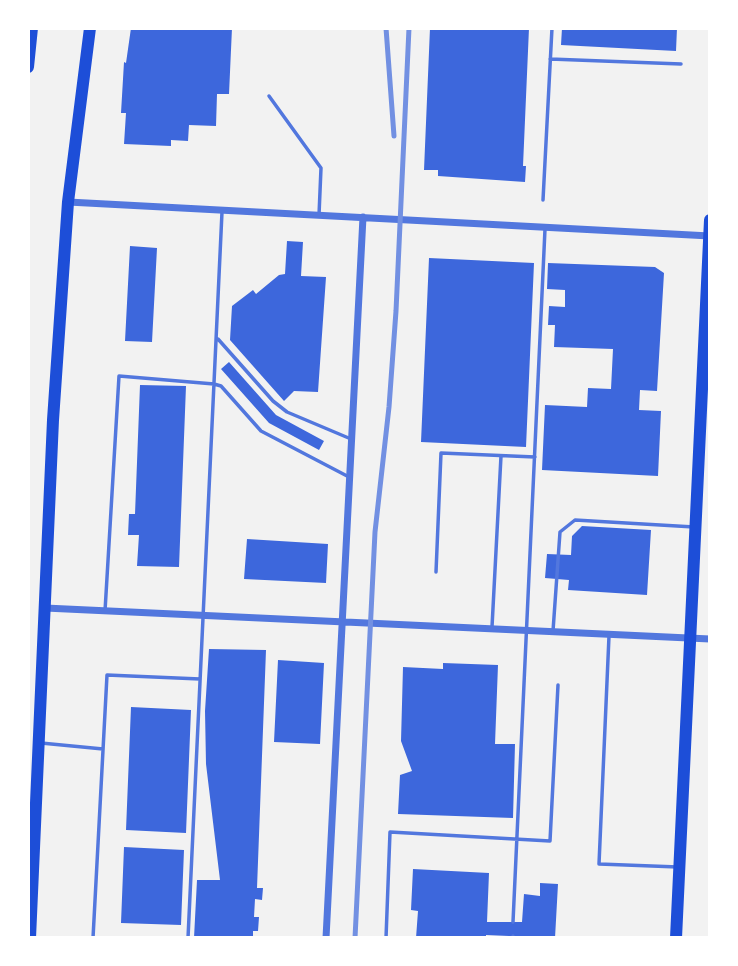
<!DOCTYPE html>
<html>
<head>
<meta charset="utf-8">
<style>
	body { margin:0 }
	#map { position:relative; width:738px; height:966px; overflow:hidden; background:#f2f2f2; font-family:Figtree,sans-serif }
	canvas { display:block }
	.frame { position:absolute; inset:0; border:30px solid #fff; pointer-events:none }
</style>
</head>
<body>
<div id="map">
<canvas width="738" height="966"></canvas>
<div class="frame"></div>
</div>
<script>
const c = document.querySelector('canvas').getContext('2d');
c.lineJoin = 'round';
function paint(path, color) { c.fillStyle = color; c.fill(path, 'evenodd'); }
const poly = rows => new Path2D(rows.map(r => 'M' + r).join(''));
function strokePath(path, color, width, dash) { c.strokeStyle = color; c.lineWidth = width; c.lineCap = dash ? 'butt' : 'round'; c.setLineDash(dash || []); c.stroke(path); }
const building = poly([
	[131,28,232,28,229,94,217,94,216,126,189,125,188,141,171,140,171,146,124,144,126,113,121,113,124,62,126,63],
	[430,28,529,28,523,166,526,166,525,182,438,176,438,170,424,170],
	[562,28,677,28,676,51,561,45],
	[287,241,303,242,301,276,326,277,318,392,294,391,284,401,230,340,232,306,253,290,256,294,279,275,285,274],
	[130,246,157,248,152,342,125,341],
	[429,258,534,263,526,447,421,442],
	[548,263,655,267,664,273,657,391,640,390,639,410,661,411,658,476,542,470,545,405,587,407,588,388,611,389,613,349,554,347,555,325,548,325,549,306,565,307,565,290,547,289],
	[229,362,276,415,324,441,319,450,269,423,221,369],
	[140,385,186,386,179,567,137,566,139,535,128,535,129,514,135,514],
	[582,526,651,530,647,595,568,590,569,580,545,578,547,554,571,555,572,536],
	[247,539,328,544,326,583,244,579],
	[209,649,266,650,257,888,263,888,262,900,255,899,254,917,259,917,258,931,253,931,253,938,194,938,197,880,220,880,206,764,205,711],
	[278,660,324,663,320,744,274,742],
	[443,663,498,665,495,744,515,744,513,818,398,814,400,775,412,771,401,741,403,667,443,669],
	[131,707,191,710,186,833,126,830],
	[124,847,184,850,181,925,121,923],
	[413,869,489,873,487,922,522,922,524,894,540,896,540,883,558,884,555,938,486,935,486,938,416,938,418,911,411,910]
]);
const service = poly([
	[550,59,681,64],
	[269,96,321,168,319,215],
	[543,200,552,28],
	[218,339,273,401,287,412,351,439],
	[436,572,441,453,535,457],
	[105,611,119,376,214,384,221,386,261,431,349,477],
	[492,627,501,456],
	[553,631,560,532,575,520,694,527],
	[609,636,599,864,678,867],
	[41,743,103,749],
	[513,922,545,229],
	[93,938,107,675,200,679],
	[188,938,222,212],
	[386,938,390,832,550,841,558,685],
	[513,938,513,936]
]);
const minor = poly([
	[68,202,710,236],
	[45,608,710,639],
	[326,938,363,217]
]);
const primary = poly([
	[28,67,32,28],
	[30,938,53,420,68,202,90,28],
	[676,938,710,220]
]);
const rail = poly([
	[386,28,394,136],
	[355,938,375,532,389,407,396,311,409,28]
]);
paint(building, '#3d67dc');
strokePath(service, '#5277de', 3.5);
strokePath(minor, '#5277de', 7);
strokePath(primary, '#1d4ed8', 12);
strokePath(rail, '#7290e2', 5);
</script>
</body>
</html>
